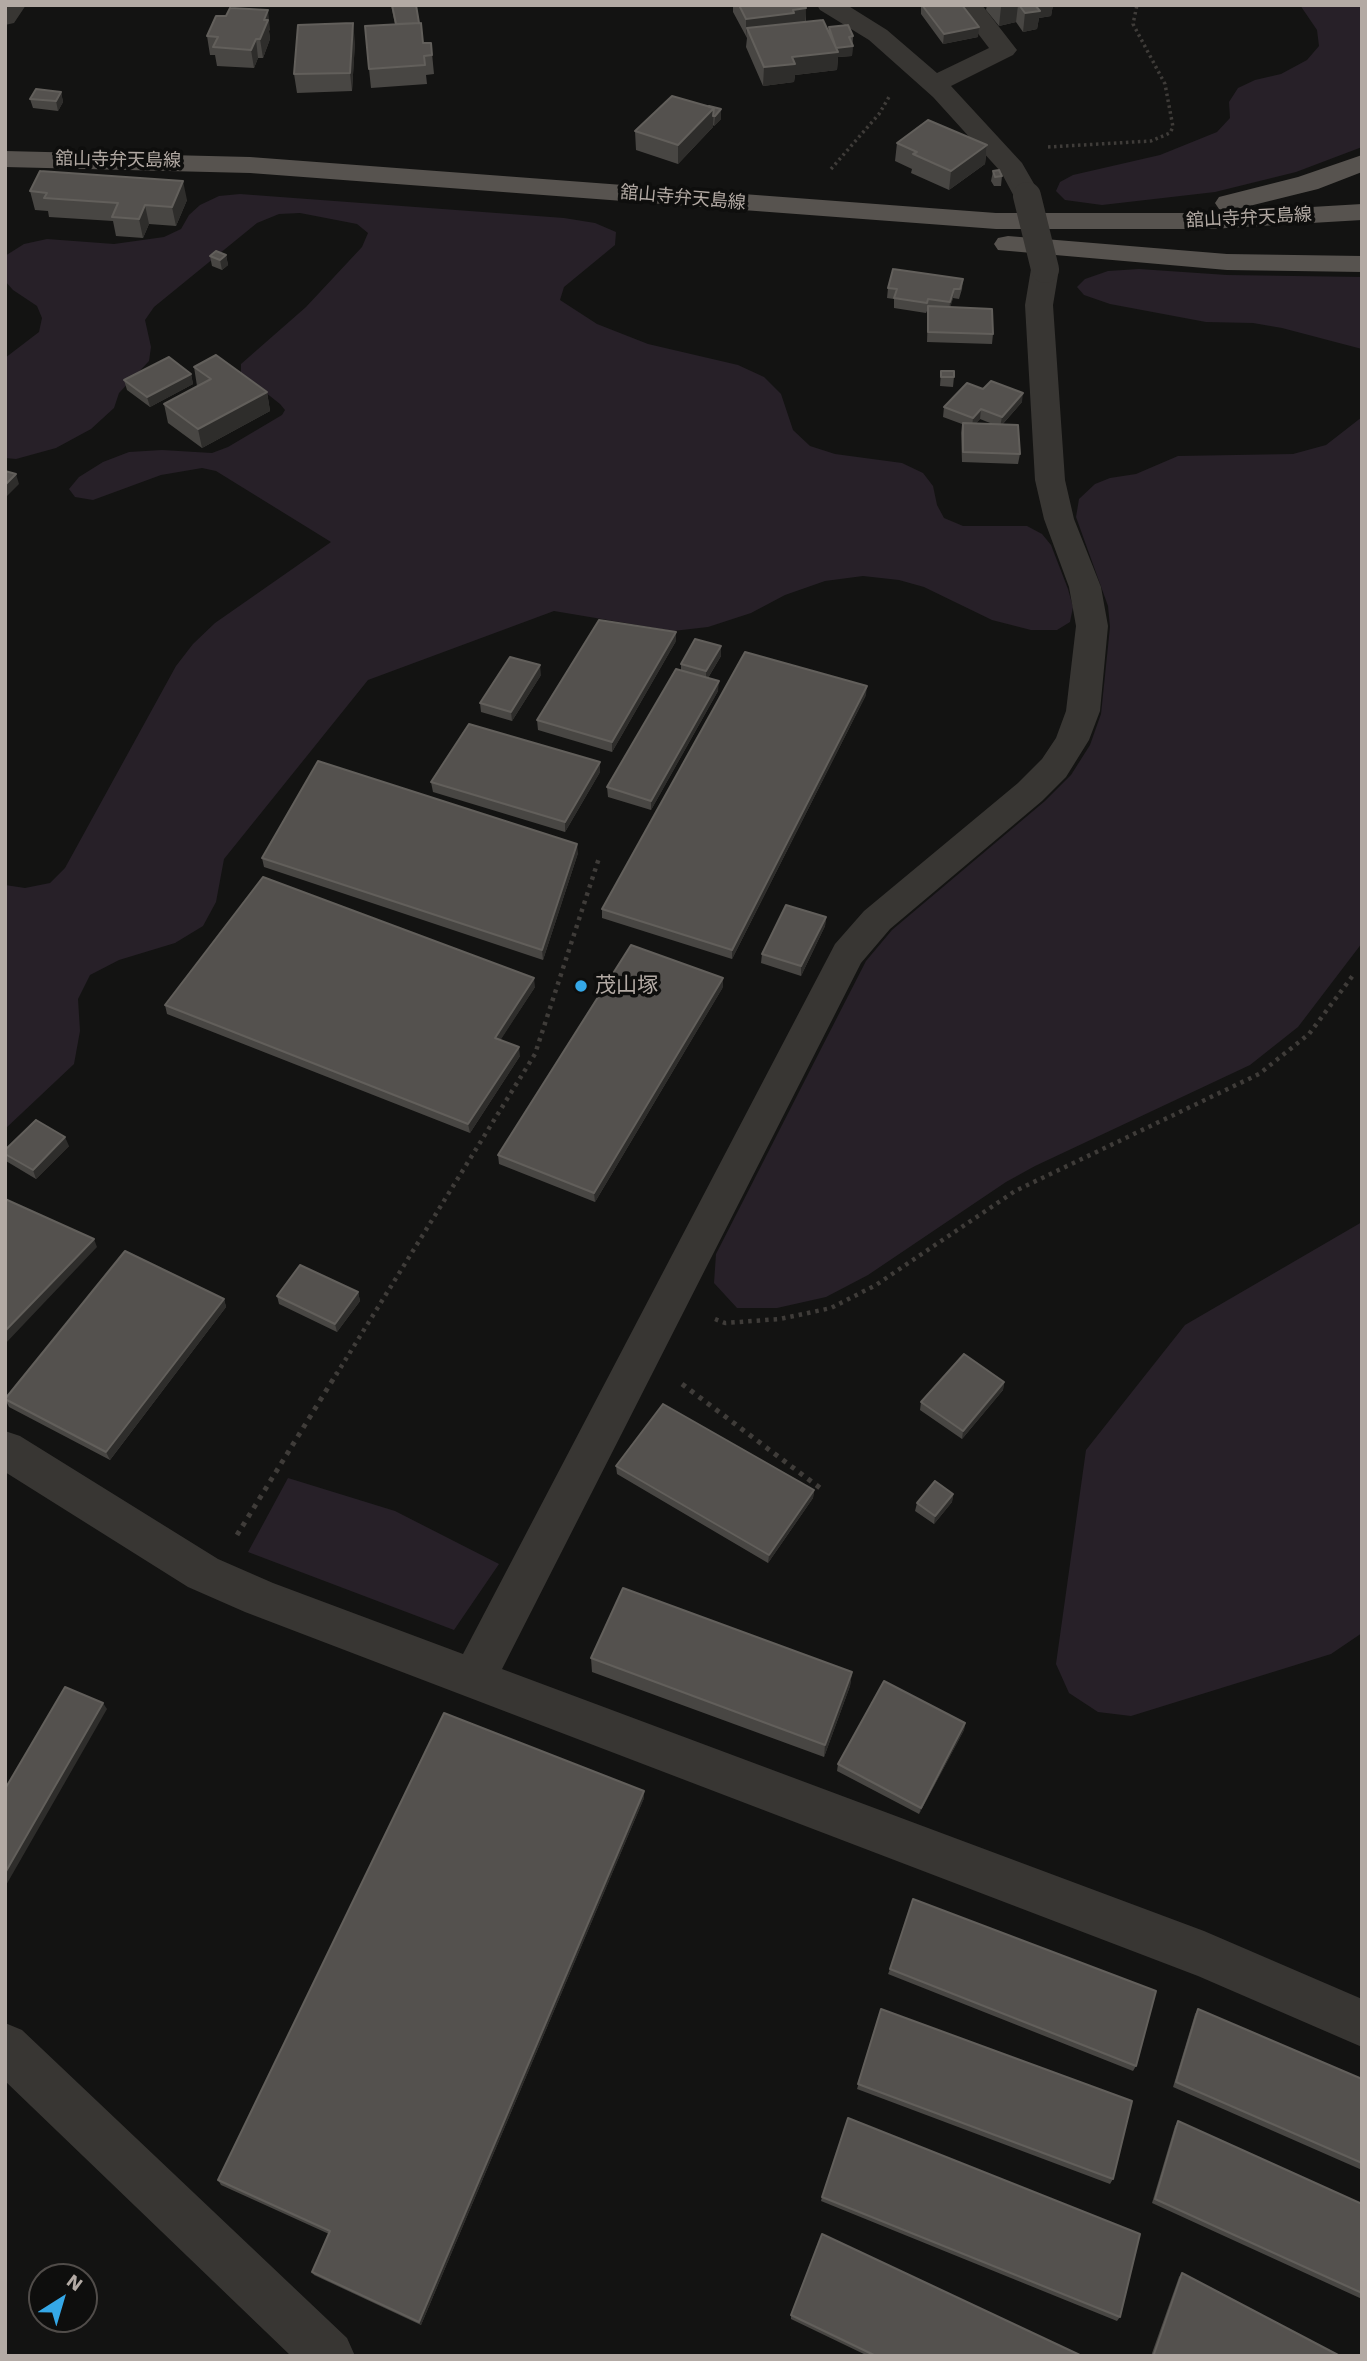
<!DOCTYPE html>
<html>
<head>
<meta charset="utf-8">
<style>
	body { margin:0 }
	#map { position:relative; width:1367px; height:2361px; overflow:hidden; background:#131312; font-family:"Work Sans",sans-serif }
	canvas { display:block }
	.frame { position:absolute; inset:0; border:7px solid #b3aaa4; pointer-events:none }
	.north { position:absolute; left:28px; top:2263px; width:70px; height:70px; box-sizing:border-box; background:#0e0e0d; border:2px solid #504c49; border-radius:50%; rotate:37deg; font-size:19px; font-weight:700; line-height:28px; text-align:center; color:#b3aaa4 }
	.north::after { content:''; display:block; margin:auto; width:24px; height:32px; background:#35a8e8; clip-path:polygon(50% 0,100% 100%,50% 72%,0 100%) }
</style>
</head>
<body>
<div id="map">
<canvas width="1367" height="2361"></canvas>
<div class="frame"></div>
<div class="north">N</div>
</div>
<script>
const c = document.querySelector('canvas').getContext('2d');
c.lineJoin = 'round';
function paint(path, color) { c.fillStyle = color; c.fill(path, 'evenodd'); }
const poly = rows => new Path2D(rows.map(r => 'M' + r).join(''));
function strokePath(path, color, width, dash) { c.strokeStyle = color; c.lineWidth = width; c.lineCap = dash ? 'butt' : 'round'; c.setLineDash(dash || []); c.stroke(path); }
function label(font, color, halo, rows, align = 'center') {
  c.font = font + ' "Work Sans","Noto Sans JP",sans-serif'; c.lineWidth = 7; c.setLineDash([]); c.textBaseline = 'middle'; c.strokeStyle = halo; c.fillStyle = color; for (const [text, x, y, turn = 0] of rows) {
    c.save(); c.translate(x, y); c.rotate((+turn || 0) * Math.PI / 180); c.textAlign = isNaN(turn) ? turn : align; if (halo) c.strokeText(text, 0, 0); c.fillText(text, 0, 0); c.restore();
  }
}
const green = poly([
	[1300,5,1362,5,1362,147,1296,172,1215,192,1102,205,1065,200,1056,191,1060,182,1073,175,1160,155,1217,132,1230,118,1229,102,1238,88,1255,80,1281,74,1307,60,1319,46,1317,30],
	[240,194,564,218,595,223,616,232,615,245,564,287,560,300,597,324,648,344,738,365,764,377,781,394,793,430,810,446,835,454,902,463,923,473,933,486,937,505,944,518,963,526,1027,526,1042,534,1051,545,1068,589,1073,607,1070,622,1057,630,1031,630,992,620,924,587,899,580,863,576,825,581,785,595,751,613,708,627,673,631,554,611,368,680,224,859,216,902,203,926,175,943,119,960,90,975,78,999,80,1031,74,1064,5,1129,5,885,25,888,50,883,65,868,176,666,193,644,215,623,331,542,216,471,202,468,161,475,93,500,75,497,69,489,79,477,103,462,129,452,162,450,212,453,228,447,282,415,285,410,280,404,241,373,241,364,306,307,362,247,368,233,357,224,300,213,279,214,257,223,154,307,145,320,151,347,149,361,119,393,114,408,91,429,56,448,16,459,5,458,5,358,39,332,42,318,37,306,13,290,5,281,5,256,24,244,47,239,114,244,164,237,181,229,189,215,200,205,219,196],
	[1139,269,1227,275,1362,277,1362,349,1282,328,1253,323,1206,322,1110,304,1084,295,1077,287,1085,279,1108,271],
	[1362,417,1362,943,1298,1027,1250,1065,1035,1166,1006,1182,868,1275,826,1297,777,1308,737,1308,714,1283,716,1254,866,961,892,930,1045,801,1071,775,1090,745,1101,714,1110,627,1108,606,1076,517,1079,499,1095,484,1110,478,1136,474,1178,456,1293,454,1326,445],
	[1362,1222,1362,1633,1331,1654,1131,1716,1098,1712,1069,1693,1056,1664,1086,1450,1185,1325],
	[288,1478,395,1511,499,1564,454,1630,248,1552]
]);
const pathFar2 = poly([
	[1048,147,1151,141,1170,133,1173,127,1165,84,1133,24,1137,5],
	[831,169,879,114,889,97]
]);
const pathFar1 = poly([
	[715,1319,725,1323,780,1319,831,1308,876,1285,1015,1191,1259,1074,1309,1034,1354,974],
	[336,1375,535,1054,599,858]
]);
const path = poly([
	[682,1384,824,1491],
	[237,1535,337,1373]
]);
const minor = poly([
	[5,5,26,5,14,23,5,25,5,5],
	[817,5,847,5,887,30,937,73,989,48,960,10,964,5,982,5,1017,50,1013,55,951,86,1022,163,1041,196,1037,202,1027,204,1017,202,1001,172,933,97,869,40,820,10,817,5],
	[1045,261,1055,263,1059,269,1053,305,1065,480,1074,519,1101,587,1108,626,1100,711,1089,740,1066,777,1042,801,890,929,861,963,502,1669,1204,1931,1362,1999,1362,2047,1198,1976,245,1612,188,1587,5,1472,5,1431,20,1436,218,1559,273,1583,463,1654,835,944,864,911,1018,783,1042,759,1056,738,1066,711,1076,626,1069,587,1044,519,1035,480,1025,305,1031,269,1035,263,1045,261],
	[5,2023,22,2030,347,2338,355,2356,291,2356,5,2081,5,2023]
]);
const major = poly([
	[5,151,250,157,996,213,1210,213,1362,204,1362,220,1210,229,996,229,250,173,5,167,5,151],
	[1362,155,1362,172,1318,189,1229,211,1219,209,1215,203,1219,197,1298,177,1362,155],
	[1008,236,1227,254,1362,256,1362,272,1227,270,998,250,994,244,998,238,1008,236]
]);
const minorBridge = poly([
	[1027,196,1045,269]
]);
const wall = poly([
	[391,5,423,43,431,43,434,74,426,75,427,84,371,88,369,69,395,24],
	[617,5,670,5,669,6],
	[733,5,805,5,806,22,828,31,829,27,853,36,852,56,838,57,837,70,795,75,794,82,763,86,746,47,747,38,733,12],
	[921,5,962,5,978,37,943,44,921,14],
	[987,5,1053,5,1051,16,1039,18,1037,29,1023,32,1016,22,999,26,986,10],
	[270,29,269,31,270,39,263,58,258,58,254,68,217,66,215,55,210,55,207,36],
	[355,42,352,91,297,93,294,74],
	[61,92,63,102,58,111,33,108,30,99],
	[672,96,721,119,714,126,713,125,713,127,678,164,636,150,635,131],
	[897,143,987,145,985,164,949,190,911,173,912,169,895,161],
	[993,171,1002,176,1001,186,994,186,991,181],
	[30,191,187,200,176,226,149,224,143,238,116,236,113,221,49,217,48,211,35,210],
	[226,255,228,265,222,270,212,266,210,256],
	[963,279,962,289,959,299,953,298,950,307,993,334,992,344,927,342,928,309,926,313,894,308,894,299,887,298,888,288],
	[194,367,267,392,270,411,202,448,168,423,164,404,197,386],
	[941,371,954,377,953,387,940,386],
	[191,374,193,384,150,407,127,390,124,380],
	[1022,402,1002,425,1020,454,1018,464,962,462,961,433,962,424,943,417,944,407],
	[980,419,995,425,975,424],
	[676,641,612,752,538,730,537,720],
	[721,646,721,656,708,678,718,691,651,810,608,797,607,787,681,671,681,664],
	[541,675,512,721,481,712,480,703],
	[866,695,732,959,602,918,602,909],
	[600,762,600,772,565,832,433,792,431,782],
	[578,853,543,960,264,867,262,858],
	[826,917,825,926,801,976,761,963,762,954],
	[535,987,500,1040,520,1056,470,1133,167,1014,165,1005],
	[723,987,595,1202,499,1164,498,1155],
	[69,1146,36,1179,6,1161,5,1158,5,1150],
	[358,1292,360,1301,337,1332,279,1304,277,1296],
	[224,1299,226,1307,110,1460,9,1407,5,1399],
	[1004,1382,1003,1390,962,1439,920,1410,921,1402],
	[616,1466,814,1490,813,1498,768,1563,617,1474],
	[953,1494,952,1502,934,1524,915,1511,917,1503],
	[591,1658,852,1672,850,1686,824,1757,592,1672],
	[965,1723,964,1730,919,1814,837,1771,838,1764],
	[644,1798,421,2325,314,2275,312,2272,329,2234,221,2185,218,2180],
	[890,1969,1136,2066,1133,2071,888,1974],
	[881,2009,1113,2179,1110,2184,857,2089],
	[1198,2009,1362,2079,1362,2170,1173,2087,1195,2014],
	[1178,2121,1362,2204,1362,2299,1152,2203,1175,2126],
	[822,2197,1120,2317,1117,2321,821,2201],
	[1182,2273,1340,2356,1151,2356,1179,2277],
	[791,2315,1082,2356,868,2356,791,2319]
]);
const shadedWall = poly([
	[1011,5,1018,5,1016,22,999,26,1001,7],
	[1032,5,1053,5,1051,16,1039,18,1037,29,1023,32,1025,13],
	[806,8,805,27,747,28,746,38,746,19],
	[268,10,270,29,269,31,270,39,263,58,260,39,264,20],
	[353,23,355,42,352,91,350,73],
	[979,27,978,37,943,44,944,34],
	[256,39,258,58,254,68,251,50],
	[853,46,852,56,838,57,837,70,795,75,794,82,763,86,764,67,792,57,835,48],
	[61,92,63,102,58,111,56,101],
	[714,108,713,127,678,164,678,145],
	[721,109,721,119,714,126,715,116],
	[987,145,985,164,949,190,951,171],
	[183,181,187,200,176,226,172,207],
	[145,205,149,224,143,238,139,219],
	[226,255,228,265,222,270,220,260],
	[954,289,953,298,949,312,950,302],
	[191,374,193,384,150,407,147,397],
	[267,392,270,411,202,448,198,429],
	[1023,393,1022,402,1000,427,1002,417],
	[981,409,980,419,972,428,973,418],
	[16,474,19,484,5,498,5,485],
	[676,632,676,641,612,752,612,742],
	[721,646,721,656,706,681,706,671],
	[540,665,541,675,512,721,511,712],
	[719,681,718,691,651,810,651,801],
	[867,686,866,695,732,959,732,950],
	[600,762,600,772,565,832,565,822],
	[577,844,578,853,543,960,542,950],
	[826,917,825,926,801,976,801,966],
	[534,978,535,987,496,1047,495,1038],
	[723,978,723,987,595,1202,594,1193],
	[519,1047,520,1056,470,1133,468,1124],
	[65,1137,69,1146,36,1179,33,1170],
	[94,1239,97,1247,5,1344,5,1331],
	[358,1292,360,1301,337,1332,335,1324],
	[224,1299,226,1307,110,1460,106,1452],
	[1004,1382,1003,1390,962,1439,963,1431],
	[814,1490,813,1498,768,1563,769,1555],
	[953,1494,952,1502,934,1524,935,1516],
	[852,1672,850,1686,824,1757,825,1745],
	[103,1703,107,1709,5,1887,5,1873],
	[965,1723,964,1730,919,1814,921,1808],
	[644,1791,644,1798,421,2325,419,2322]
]);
const building = poly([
	[392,5,416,5,419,23,396,24,392,5],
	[739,5,805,5,806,8,793,10,794,13,746,19,739,5],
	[922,5,962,5,979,27,944,34,922,5],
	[1019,5,1035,5,1040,11,1025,13,1019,5],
	[230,8,268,10,264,20,268,20,260,39,256,39,251,50,213,47,218,37,207,36,216,16,226,16,230,8],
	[823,20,838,52,792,57,795,64,764,67,747,28,823,20],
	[353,23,350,73,294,74,298,25,353,23],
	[421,23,423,43,431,43,432,55,424,56,425,65,369,69,365,26,421,23],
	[848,25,853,36,849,37,853,46,836,48,829,27,848,25],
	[36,89,61,92,56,101,30,99,36,89],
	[672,96,714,108,678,145,635,131,672,96],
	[709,106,721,109,715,116,713,116,714,108,709,107,709,106],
	[928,120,987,145,951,171,913,154,917,152,897,143,928,120],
	[999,170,1002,176,995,177,993,171,999,170],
	[40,171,183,181,172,207,145,205,139,219,112,217,118,203,44,198,47,193,30,191,40,171],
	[216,251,226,255,220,260,210,256,216,251],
	[893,269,963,279,960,289,954,289,950,302,928,299,927,303,894,298,897,289,888,288,893,269],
	[928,306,992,309,993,334,928,332,928,306],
	[216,355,267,392,198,429,164,404,211,379,194,367,216,355],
	[169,357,191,374,147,397,124,380,169,357],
	[941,371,954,371,954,377,941,377,941,371],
	[991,381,1023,393,1002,417,981,409,973,418,944,407,967,383,983,389,991,381],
	[963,423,1018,425,1020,454,963,452,963,423],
	[5,471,16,474,5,485,5,471],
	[599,620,676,632,612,742,537,720,599,620],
	[695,639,721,646,706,671,681,664,695,639],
	[745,652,867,686,732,950,602,909,745,652],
	[510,657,540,665,511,712,480,703,510,657],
	[676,669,719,681,651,801,607,787,676,669],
	[469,724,600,762,565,822,431,782,469,724],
	[318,761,577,844,542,950,262,858,318,761],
	[263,877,534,978,495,1038,519,1047,468,1124,165,1005,263,877],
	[786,905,826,917,801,966,762,954,786,905],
	[631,945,723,978,594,1193,498,1155,631,945],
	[36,1120,65,1137,33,1170,5,1154,5,1150,36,1120],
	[5,1199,94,1239,5,1331,5,1199],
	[125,1251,224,1299,106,1452,5,1399,125,1251],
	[300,1265,358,1292,335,1324,277,1296,300,1265],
	[964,1354,1004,1382,963,1431,921,1402,964,1354],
	[663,1404,814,1490,769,1555,616,1466,663,1404],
	[935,1481,953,1494,935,1516,917,1503,935,1481],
	[623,1588,852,1672,825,1745,591,1658,623,1588],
	[884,1681,965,1723,921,1808,838,1764,884,1681],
	[65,1687,103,1703,5,1873,5,1789,65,1687],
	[444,1713,644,1791,419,2322,312,2272,330,2231,218,2180,444,1713],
	[913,1899,1156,1991,1136,2066,890,1969,913,1899],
	[881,2009,1132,2101,1113,2179,858,2084,881,2009],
	[1198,2009,1362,2079,1362,2163,1176,2082,1198,2009],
	[848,2118,1140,2234,1120,2317,822,2197,848,2118],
	[1178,2121,1362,2204,1362,2293,1155,2199,1178,2121],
	[822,2234,1082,2356,876,2356,791,2315,822,2234],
	[1182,2273,1340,2356,1156,2356,1154,2354,1182,2273]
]);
const markers = [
	[581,986,7,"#35a8e8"]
];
const farStreetnames = [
	["舘山寺弁天島線",118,160,1],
	["舘山寺弁天島線",683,198,5],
	["舘山寺弁天島線",1249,218,-3]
];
const poiNames = [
	["茂山塚",595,986]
];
paint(green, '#272028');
strokePath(pathFar2, '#3f3c39', 3.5, [2.5, 3.5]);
strokePath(pathFar1, '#3f3c39', 4.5, [3.5, 5]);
strokePath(path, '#3f3c39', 5, [4.5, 6]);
paint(minor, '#383633');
paint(major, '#57534f');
strokePath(minorBridge, '#383633', 28);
paint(wall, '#484643');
paint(shadedWall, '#2e2d2b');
paint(building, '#54514e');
strokePath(building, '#625f5b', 2);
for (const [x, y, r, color] of markers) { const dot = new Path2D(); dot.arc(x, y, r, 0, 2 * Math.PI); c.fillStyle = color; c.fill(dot); strokePath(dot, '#0e0e0d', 2.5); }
label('18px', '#b3aaa4', '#0e0e0d', farStreetnames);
label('21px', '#b3aaa4', '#0e0e0d', poiNames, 'left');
</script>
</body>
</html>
